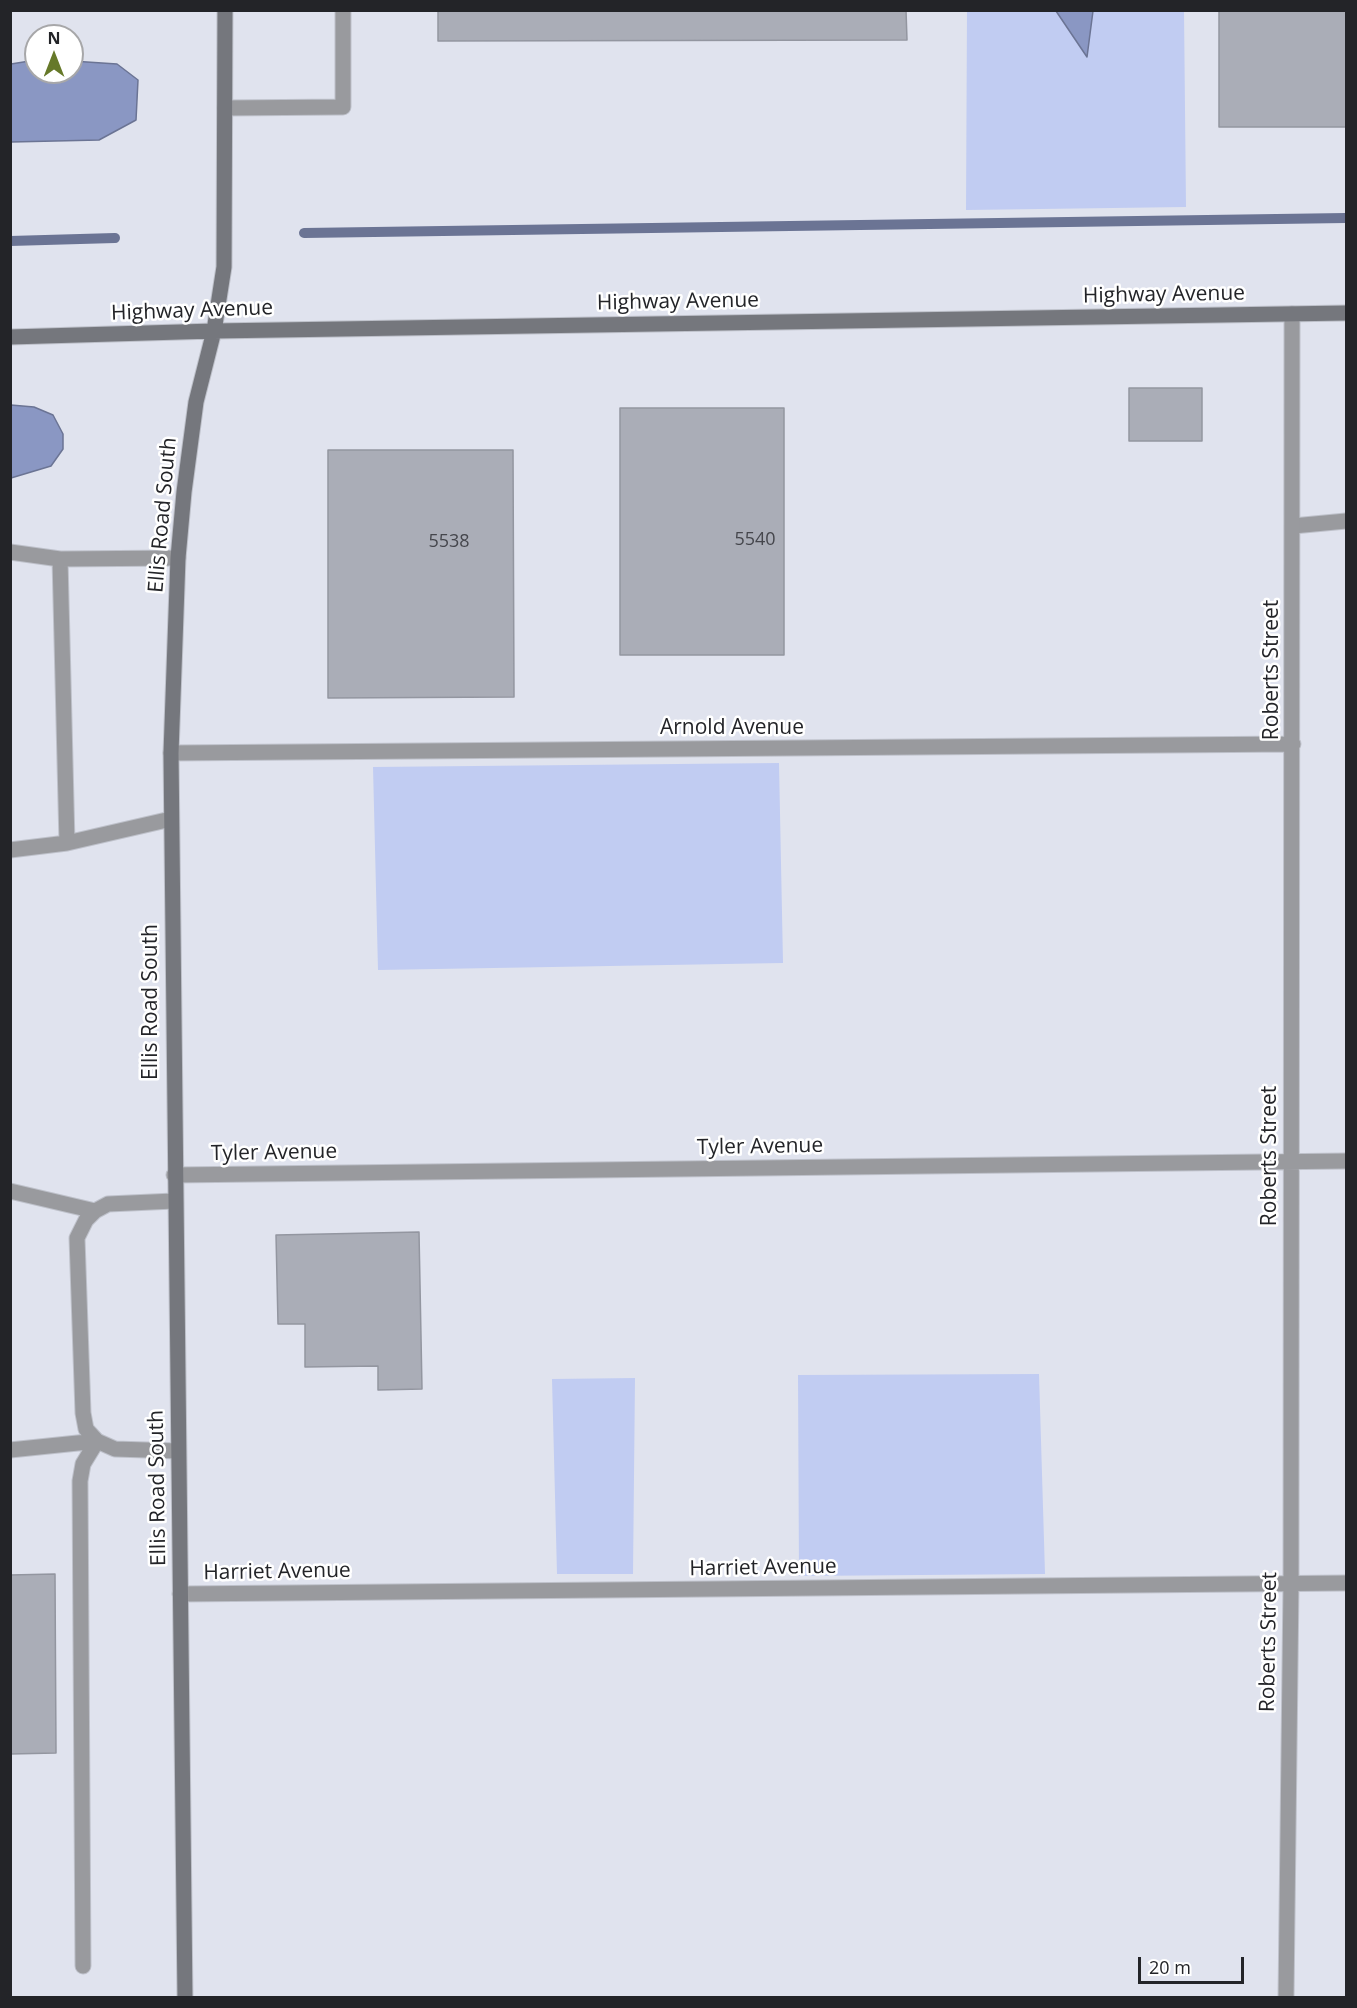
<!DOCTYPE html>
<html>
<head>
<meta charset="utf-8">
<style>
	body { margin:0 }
	#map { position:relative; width:1357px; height:2008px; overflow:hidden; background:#e0e3ee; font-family:"Open Sans",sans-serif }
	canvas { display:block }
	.frame { position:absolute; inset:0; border:12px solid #232428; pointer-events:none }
	.north { position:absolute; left:24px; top:24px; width:60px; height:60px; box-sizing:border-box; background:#fff; border:2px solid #a7a7a9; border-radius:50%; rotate:0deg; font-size:16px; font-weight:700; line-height:24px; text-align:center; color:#232428 }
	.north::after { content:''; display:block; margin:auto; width:21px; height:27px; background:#667929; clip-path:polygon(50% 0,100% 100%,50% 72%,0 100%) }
	.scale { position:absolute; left:1138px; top:1957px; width:106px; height:27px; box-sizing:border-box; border:3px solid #232428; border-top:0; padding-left:8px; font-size:18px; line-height:21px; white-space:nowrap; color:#232428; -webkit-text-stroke:4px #fff; paint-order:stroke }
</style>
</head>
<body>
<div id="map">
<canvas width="1357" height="2008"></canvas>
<div class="frame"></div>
<div class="north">N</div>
<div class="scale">20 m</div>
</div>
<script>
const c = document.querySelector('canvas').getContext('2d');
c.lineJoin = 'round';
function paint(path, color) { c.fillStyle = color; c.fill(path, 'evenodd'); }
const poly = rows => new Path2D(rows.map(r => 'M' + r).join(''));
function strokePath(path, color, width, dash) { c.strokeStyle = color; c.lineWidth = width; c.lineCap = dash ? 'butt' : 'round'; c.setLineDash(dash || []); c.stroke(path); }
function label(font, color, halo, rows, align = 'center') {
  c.font = font + ' "Open Sans",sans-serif'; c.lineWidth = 5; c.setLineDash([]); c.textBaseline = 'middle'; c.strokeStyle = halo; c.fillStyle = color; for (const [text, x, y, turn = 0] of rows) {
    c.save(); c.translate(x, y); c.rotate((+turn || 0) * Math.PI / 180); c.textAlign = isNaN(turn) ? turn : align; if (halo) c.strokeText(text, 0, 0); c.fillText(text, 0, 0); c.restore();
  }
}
const green = poly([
	[967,11,1056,11,1087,57,1093,11,1184,11,1186,207,966,210],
	[779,763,783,963,378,970,373,767],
	[1039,1374,1045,1574,799,1576,798,1375],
	[635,1378,633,1574,557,1574,552,1379]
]);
const water = poly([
	[1056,11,1093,11,1087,57,1056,11],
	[36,60,36,72,72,72,72,61,117,64,138,80,136,120,99,140,11,142,11,64,36,60],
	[11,405,34,407,53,415,63,434,63,449,51,466,11,478,11,405]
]);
const stream = poly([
	[304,233,1346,218],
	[10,241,115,238]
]);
const building = poly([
	[438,10,906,10,907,40,438,41,438,10],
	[1219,10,1346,10,1346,127,1219,127,1219,10],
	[1129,388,1202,388,1202,441,1129,441,1129,388],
	[620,408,784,408,784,655,620,655,620,408],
	[328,450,513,450,514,697,328,698,328,450],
	[419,1232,422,1389,378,1390,378,1366,305,1367,305,1324,278,1324,276,1235,419,1232],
	[55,1574,56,1753,10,1754,10,1575,55,1574]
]);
const lane = poly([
	[225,108,343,107,343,10],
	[1293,526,1346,521],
	[10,552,60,559,178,558],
	[60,559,67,843],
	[10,850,67,843,171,819],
	[10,1191,95,1211],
	[174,1201,108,1204,95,1211,86,1220,77,1238,83,1413,86,1429,97,1441,115,1449,178,1451],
	[10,1450,97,1441],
	[83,1966,80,1481,83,1464,97,1441]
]);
const street = poly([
	[171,753,1293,744],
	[174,1175,1346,1161],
	[180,1594,1346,1583],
	[1286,1998,1291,1584,1292,314]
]);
const secondary = poly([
	[10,337,214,331,1346,313],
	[185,1998,171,753,178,558,184,492,196,402,214,331,224,267,225,10]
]);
const numberNames = [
	["5540",755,540],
	["5538",449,542]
];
const streetNames = [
	["Highway Avenue",1164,295,-1],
	["Highway Avenue",678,302,-1],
	["Highway Avenue",192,311,-2],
	["Ellis Road South",163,515,-85],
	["Roberts Street",1272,670,-90],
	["Arnold Avenue",732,728],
	["Ellis Road South",151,1002,-90],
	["Tyler Avenue",760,1147,-1],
	["Tyler Avenue",274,1153,-1],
	["Roberts Street",1270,1156,-90],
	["Ellis Road South",158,1488,-91],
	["Harriet Avenue",763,1568,-1],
	["Harriet Avenue",277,1572,-1],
	["Roberts Street",1269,1642,-89]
];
paint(green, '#c1ccf2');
paint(water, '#8a97c3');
strokePath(water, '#6b7494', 1.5);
strokePath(stream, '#6b7494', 10);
paint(building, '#aaadb7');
strokePath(building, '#9396a0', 1.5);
strokePath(lane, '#bec1ca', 17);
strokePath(street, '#bec1ca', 17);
strokePath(secondary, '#bec1ca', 17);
strokePath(lane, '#999a9e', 15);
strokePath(street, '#999a9e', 15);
strokePath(secondary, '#75777d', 15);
label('18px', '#45464c', null, numberNames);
label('21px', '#232428', '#fff', streetNames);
</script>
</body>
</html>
